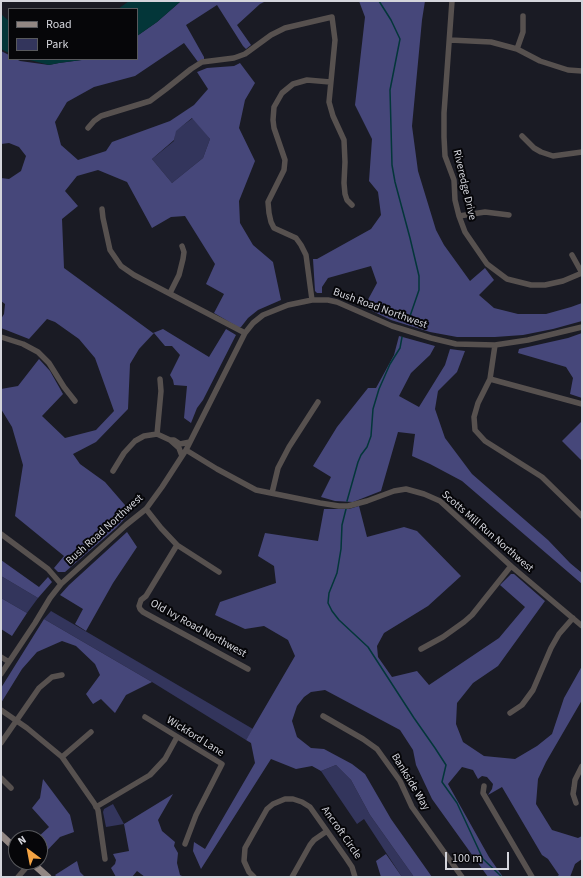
<!DOCTYPE html>
<html>
<head>
<meta charset="utf-8">
<style>
	body { margin:0 }
	#map { position:relative; width:583px; height:878px; overflow:hidden; background:#1a1b24; font-family:"Source Sans 3",sans-serif }
	canvas { display:block }
	.frame { position:absolute; inset:0; border:2px solid #d4d5dc; pointer-events:none }
	.legend { position:absolute; left:8px; top:8px; width:130px; height:52px; box-sizing:border-box; background:#060609; border:1px solid #58595d; margin:0; padding:5px 7px; list-style:none; font-size:12px; color:#d4d5dc }
	.legend li { display:flex; align-items:center; gap:8px; height:20px }
	.legend b { width:20px; border:1px solid #58595d }
	.north { position:absolute; left:8px; top:830px; width:40px; height:40px; box-sizing:border-box; background:#060609; border:1px solid #58595d; border-radius:50%; rotate:328deg; font-size:11px; font-weight:700; line-height:16px; text-align:center; color:#d4d5dc }
	.north::after { content:''; display:block; margin:auto; width:14px; height:18px; background:#f4a444; clip-path:polygon(50% 0,100% 100%,50% 72%,0 100%) }
	.scale { position:absolute; left:445px; top:852px; width:64px; height:18px; box-sizing:border-box; border:2px solid #d4d5dc; border-top:0; padding-left:5px; font-size:12px; line-height:14px; white-space:nowrap; color:#d4d5dc; -webkit-text-stroke:3px #060609; paint-order:stroke }
</style>
</head>
<body>
<div id="map">
<canvas width="583" height="878"></canvas>
<div class="frame"></div>
<ul class="legend">
<li><b style="height:5px;background:#928783"></b>Road</li>
<li><b style="height:11px;background:#33355c"></b>Park</li>
</ul>
<div class="north">N</div>
<div class="scale">100 m</div>
</div>
<script>
const c = document.querySelector('canvas').getContext('2d');
c.lineJoin = 'round';
function paint(path, color) { c.fillStyle = color; c.fill(path, 'evenodd'); }
const poly = rows => new Path2D(rows.map(r => 'M' + r).join(''));
function strokePath(path, color, width, dash) { c.strokeStyle = color; c.lineWidth = width; c.lineCap = dash ? 'butt' : 'round'; c.setLineDash(dash || []); c.stroke(path); }
function label(font, color, halo, rows, align = 'center') {
  c.font = font + ' "Source Sans 3",sans-serif'; c.lineWidth = 4; c.setLineDash([]); c.textBaseline = 'middle'; c.strokeStyle = halo; c.fillStyle = color; for (const [text, x, y, turn = 0] of rows) {
    c.save(); c.translate(x, y); c.rotate((+turn || 0) * Math.PI / 180); c.textAlign = isNaN(turn) ? turn : align; if (halo) c.strokeText(text, 0, 0); c.fillText(text, 0, 0); c.restore();
  }
}
const green = poly([
	[193,118,210,139,203,158,172,183,152,159,174,141,175,131],
	[1,576,38,598,27,613,1,598],
	[51,611,253,729,246,740,152,682,44,619],
	[336,765,351,780,370,815,414,877,402,877,364,819,357,824,321,771],
	[113,804,124,824,106,827,103,812,104,809]
]);
const forest = poly([
	[181,1,266,1,260,4,237,25,251,45,246,49,243,46,217,5,186,25,204,57,204,59,198,62,184,43,135,76,94,87,67,102,55,122,61,145,78,160,106,151,112,142,170,121,194,105,208,89,197,72,207,68,234,66,240,63,255,83,245,100,239,128,255,161,239,201,240,223,253,245,273,262,281,300,258,310,248,318,241,327,238,327,214,313,224,294,206,284,215,264,185,216,171,217,152,228,127,182,98,170,77,176,65,191,78,206,62,219,64,268,153,333,163,329,209,357,226,329,236,335,203,400,197,408,191,423,184,418,187,386,174,385,173,380,170,375,180,355,172,346,165,346,154,333,139,349,130,364,128,409,96,442,73,454,80,464,105,482,131,512,116,528,65,572,58,572,54,568,64,556,15,516,23,465,12,427,1,409,1,389,18,386,39,359,50,371,63,394,42,416,65,438,96,430,114,411,95,358,79,339,55,322,47,319,29,339,1,328,1,319,4,314,5,304,1,301,1,178,9,179,21,171,26,156,19,147,9,143,1,144,1,51,9,55,9,59,16,59,20,61,49,65,59,63,89,59,137,59,137,36,157,22],
	[192,118,210,139,203,158,172,183,152,159,174,140,176,131],
	[359,1,425,1,422,20,412,126,418,171,436,230,444,245,470,281,485,268,494,280,479,295,494,308,518,314,546,314,571,307,582,303,582,321,553,329,523,335,495,337,457,337,430,332,391,320,364,307,377,283,371,266,328,278,322,287,322,293,317,293,315,291,313,259,317,259,371,229,381,215,378,192,369,181,372,139,355,105,365,17],
	[582,333,582,398,570,394,573,378,566,367,518,353,519,349,568,338],
	[399,336,435,346,430,355,411,373,399,396,419,407,445,365,450,349,465,351,457,372,438,391,435,409,445,438,472,474,548,540,570,563,582,573,582,584,462,481,430,464,412,456,415,434,398,432,381,491,353,502,335,501,321,497,331,477,313,466,337,427,368,388,376,388,394,355],
	[582,421,582,461,562,441],
	[359,506,367,537,404,527,417,531,461,576,428,606,384,633,377,646,378,657,392,677,417,671,429,685,499,638,525,607,500,585,511,574,514,574,545,601,498,666,473,683,457,703,456,724,463,742,484,756,515,759,537,746,552,734,564,698,582,666,582,700,546,762,538,779,536,804,552,830,578,838,582,836,582,859,575,864,570,877,556,877,559,875,548,859,542,855,502,787,488,795,492,789,493,784,487,777,482,776,478,779,473,770,462,767,448,784,489,857,503,877,488,877,432,799,416,765,413,750,400,730,325,690,311,692,304,697,297,706,292,721,297,737,311,748,324,749,352,764,365,774,391,819,432,877,414,877,370,815,351,780,336,765,321,771,312,766,296,769,271,759,201,869,193,851,194,842,205,849,255,763,251,743,246,740,295,656,288,640,264,626,245,629,215,615,220,602,276,583,274,566,258,556,265,533,318,541,324,509,349,509],
	[127,532,137,547,113,583,86,631,75,624,83,609,60,595,69,585],
	[1,560,39,587,48,577,52,582,38,598,1,576],
	[1,598,27,613,12,636,1,629],
	[44,619,152,682,126,695,115,713,101,699,93,704,86,694,100,675,95,664,76,646,62,641,37,652,22,669,1,703,1,688],
	[43,779,70,815,74,832,60,837,40,858,40,838,37,838,49,827,32,808,40,798],
	[173,794,158,820,162,831,175,842,174,846,178,853,177,863,180,875,184,877,145,877,137,871,132,877,116,877,111,868,115,864,116,860,113,854,129,851,124,824],
	[386,854,402,877,381,877,376,861],
	[77,861,80,872,85,877,57,877,55,875]
]);
const water = poly([
	[129,1,181,1,157,22,137,36,137,9,118,9],
	[1,14,9,21,9,53,1,49],
	[26,59,89,59,59,63,49,65]
]);
const stream = poly([
	[379,1,391,20,400,39,390,90,392,165,395,182,410,238,419,276,419,290,408,322],
	[347,501,358,462,361,455,367,447,371,436,373,409,379,389,390,364,400,348,402,337],
	[346,509,342,525,341,549,337,573,329,593,328,603,332,611,339,620,368,647,414,718,435,748,446,765,442,782,457,803,483,859,502,877]
]);
const minor = poly([
	[452,1,444,113,444,137,445,156,454,180,455,200,459,216,465,232,487,264,507,279,531,285,545,285,563,281,582,273],
	[450,40,491,42,517,49,540,61,568,70,582,71],
	[517,49,523,32,523,16],
	[88,128,94,121,101,116,150,101,166,89,191,69,202,62,234,58,245,54,271,35,285,28,332,17,335,40,329,102,333,116,344,140,345,162,344,183,345,194,347,200,352,205],
	[522,136,534,148,541,152,553,156,582,152],
	[102,209,103,218,110,250,121,266,134,275,245,333],
	[459,216,485,212,509,215],
	[572,255,582,273],
	[170,293,179,275,183,259,184,252,182,246],
	[312,300,306,255,301,245,296,238,274,228,271,222,269,213,268,202,284,170,285,160,274,128,273,120,274,107,282,93,293,84,307,80,330,82],
	[1,337,23,344,38,352,49,363,64,387,75,401],
	[495,345,490,379,478,403,474,417,475,430,485,441,542,477,582,516],
	[490,379,582,404],
	[157,434,161,391,160,379],
	[170,440,174,440,180,444,190,442],
	[186,450,217,469,256,490,320,503,339,506,348,506,367,501,394,491,406,489,424,494,440,501,511,566,582,626],
	[113,471,124,453,135,441,144,436,157,434,170,440,179,448,182,456],
	[272,493,278,468,289,447,318,402],
	[146,509,161,528,177,545,219,572],
	[1,534,48,569,61,584],
	[177,545,146,596,141,600,139,606,140,609,143,612,248,669],
	[421,649,443,637,464,622,472,615,511,566],
	[1,657,9,662],
	[1,674,35,623,50,598,61,584,126,525,146,509,162,487,186,450,245,333,253,323,263,315,288,305,312,300,328,300,337,302,392,326,431,338,456,344,495,345,528,340,582,327],
	[1,710,27,728,62,757,94,803,98,810,105,859],
	[510,713,522,705,533,690,551,648,559,634,573,618],
	[323,716,363,739,377,749,400,781,412,807,462,877],
	[145,717,222,764,196,815,185,844],
	[1,743,39,688,52,677,62,675],
	[62,757,91,732],
	[1,778,11,788],
	[484,786,483,793,532,877],
	[576,803,573,794,574,788,575,780,582,766],
	[96,807,150,775,165,759,177,737],
	[18,877,31,862],
	[254,877,249,872,244,861,245,848,267,809,273,804,285,799,293,799,302,802,310,807,346,858,352,867,355,877],
	[292,877,310,845,314,840,327,831]
]);
const major = poly([
	[1,835,16,849],
	[31,862,48,877]
]);
const streetNames = [
	["Riveredge Drive",464,185,77],
	["Bush Road Northwest",380,309,20],
	["Bush Road Northwest",105,530,-42],
	["Scotts Mill Run Northwest",487,532,41],
	["Old Ivy Road Northwest",198,629,29],
	["Wickford Lane",195,737,32],
	["Bankside Way",410,782,59],
	["Ancroft Circle",341,833,55]
];
paint(green, '#33355c');
paint(forest, '#46477a');
paint(water, '#033639');
strokePath(stream, '#033639', 1.5);
strokePath(minor, '#57514f', 5.5);
strokePath(major, '#928783', 7);
label('11px', '#d4d5dc', '#060609', streetNames);
</script>
</body>
</html>
